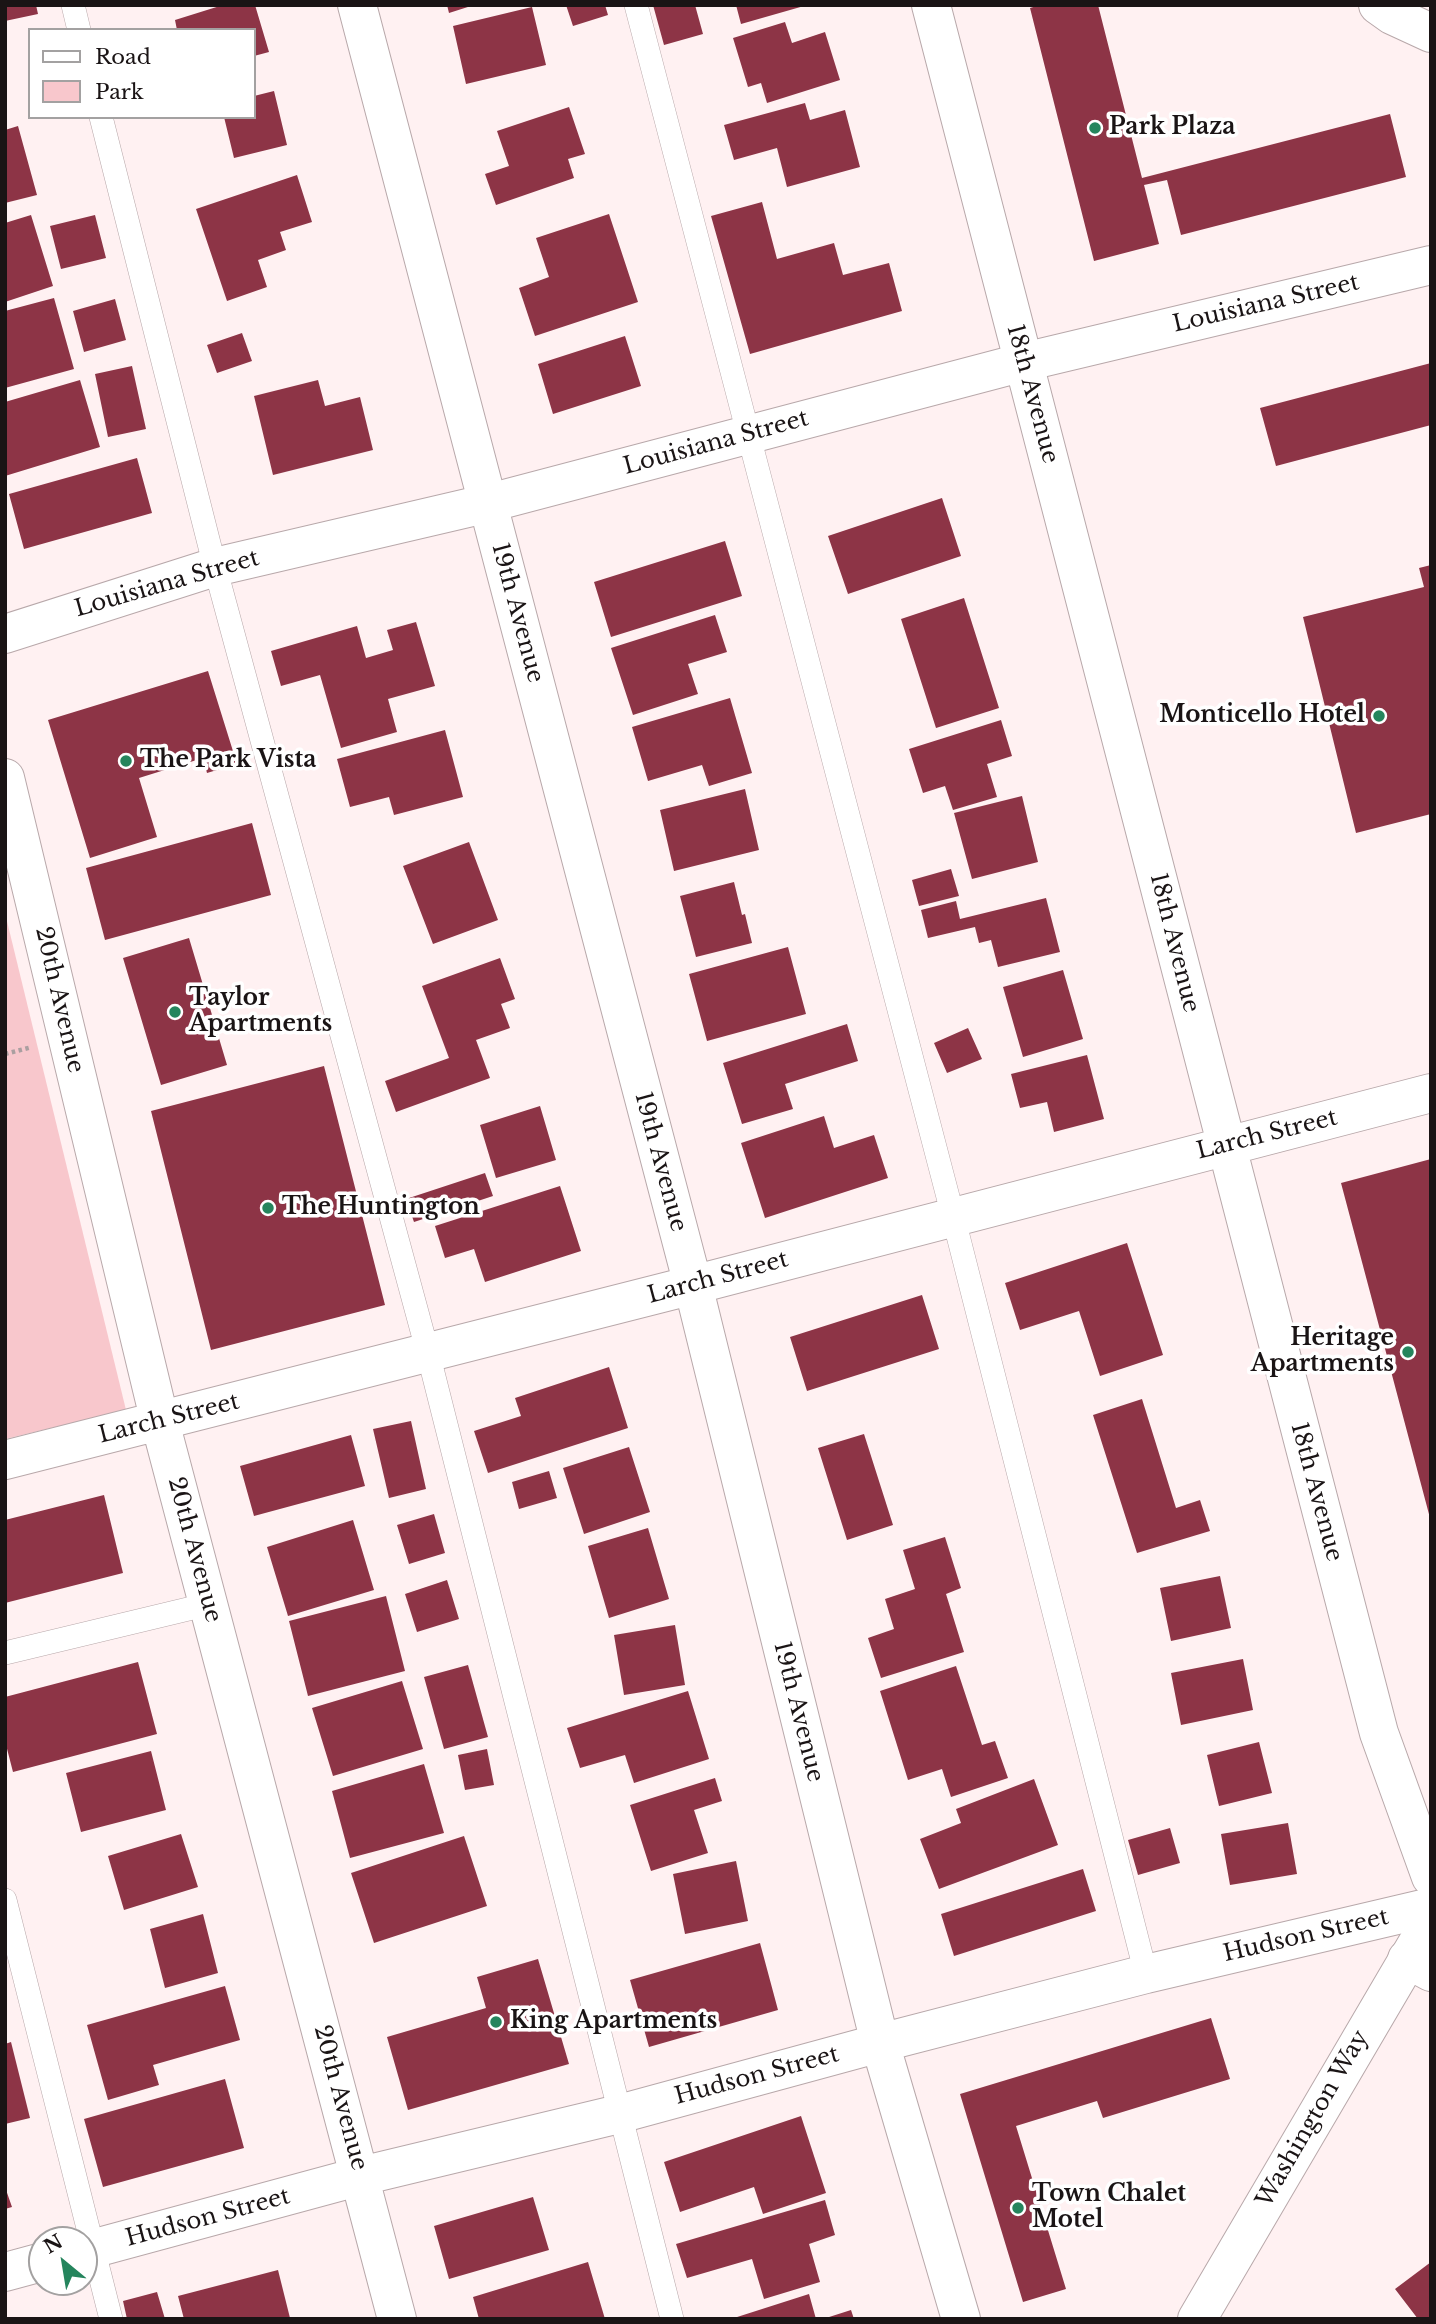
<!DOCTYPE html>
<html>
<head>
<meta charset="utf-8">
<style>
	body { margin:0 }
	#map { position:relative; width:1436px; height:2324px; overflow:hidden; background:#fff1f2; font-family:"Libre Baskerville",serif }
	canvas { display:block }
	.frame { position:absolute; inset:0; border:7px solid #1a1415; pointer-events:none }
	.legend { position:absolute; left:28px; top:28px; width:228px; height:91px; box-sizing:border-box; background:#fff; border:2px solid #a3a1a1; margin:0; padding:9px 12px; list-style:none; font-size:21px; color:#1a1415 }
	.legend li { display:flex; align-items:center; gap:14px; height:35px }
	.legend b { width:35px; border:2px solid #a3a1a1 }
	.north { position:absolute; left:28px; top:2226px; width:70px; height:70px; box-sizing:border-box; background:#fff; border:2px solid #a3a1a1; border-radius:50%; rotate:330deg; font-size:19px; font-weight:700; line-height:28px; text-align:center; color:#1a1415 }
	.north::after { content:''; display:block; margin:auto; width:24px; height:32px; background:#25855d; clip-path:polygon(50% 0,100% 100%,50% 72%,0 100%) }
</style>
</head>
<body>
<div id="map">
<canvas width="1436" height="2324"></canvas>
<div class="frame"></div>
<ul class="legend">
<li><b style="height:9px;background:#fff"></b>Road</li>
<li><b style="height:19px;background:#f8c7cc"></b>Park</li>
</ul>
<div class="north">N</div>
</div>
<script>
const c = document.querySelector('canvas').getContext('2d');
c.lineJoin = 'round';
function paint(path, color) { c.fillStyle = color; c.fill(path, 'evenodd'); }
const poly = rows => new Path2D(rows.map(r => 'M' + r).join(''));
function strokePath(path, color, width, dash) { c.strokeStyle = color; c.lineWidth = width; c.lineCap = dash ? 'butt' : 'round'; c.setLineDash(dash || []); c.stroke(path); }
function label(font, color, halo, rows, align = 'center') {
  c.font = font + ' "Libre Baskerville",serif'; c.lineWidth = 7; c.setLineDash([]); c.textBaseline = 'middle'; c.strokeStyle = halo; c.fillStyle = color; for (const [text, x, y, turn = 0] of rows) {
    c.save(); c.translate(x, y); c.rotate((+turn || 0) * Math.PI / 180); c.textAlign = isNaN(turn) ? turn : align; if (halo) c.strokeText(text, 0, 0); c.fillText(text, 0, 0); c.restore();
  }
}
const green = poly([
	[5,913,126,1410,5,1439]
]);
const building = poly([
	[5,5,36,5,38,14,5,21],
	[223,5,255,5,269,52,254,56,254,30,177,30,175,20],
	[447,5,471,5,471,6,449,13],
	[566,5,605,5,608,15,573,26],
	[653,5,695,5,703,34,664,45],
	[736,5,804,5,804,6,741,24],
	[1040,5,1098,5,1142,178,1390,114,1406,177,1181,235,1167,180,1144,185,1159,244,1094,261,1030,8],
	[532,7,546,65,466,84,453,26],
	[785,22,792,43,825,32,840,80,767,103,761,83,748,87,733,38],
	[274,91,287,145,234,158,224,117,254,117,254,96],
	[805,103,810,120,845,110,860,167,787,187,777,148,734,160,724,125],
	[569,107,585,154,568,159,574,178,496,205,485,174,509,166,497,131],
	[18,126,37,195,5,203,5,130],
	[297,175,312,222,280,232,286,250,258,260,267,287,227,301,196,209],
	[762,202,777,259,834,243,843,275,889,263,902,311,750,354,711,216],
	[609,214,638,302,535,336,519,288,549,277,536,238],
	[31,215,53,286,5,302,5,223],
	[95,215,106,258,61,269,50,226],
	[54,298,74,369,5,388,5,311],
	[115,299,126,340,84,352,73,311],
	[242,333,252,361,217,373,207,345],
	[625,336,641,386,553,414,538,364],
	[1431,363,1431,425,1276,466,1260,408],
	[132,366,146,429,108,437,95,374],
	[80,380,100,447,5,476,5,402],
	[318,380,325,406,360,397,373,450,273,475,254,396],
	[137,458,152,513,24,549,9,494],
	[942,498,961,556,848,594,828,536],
	[725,541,742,596,611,637,594,582],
	[1431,565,1431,814,1356,833,1303,617,1424,587,1419,568],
	[964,598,999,708,936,728,901,619],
	[715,615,727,652,688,664,698,694,633,715,611,648],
	[416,622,435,686,388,699,397,732,341,748,320,675,281,686,271,651,357,626,366,658,393,650,387,630],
	[208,671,237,764,207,773,203,758,139,778,157,837,90,858,48,720],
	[730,698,752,773,709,786,702,765,648,781,632,727],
	[1001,720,1012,756,987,764,997,797,953,810,945,786,923,793,909,749],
	[445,730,463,797,394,815,389,797,350,807,337,759],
	[745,789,759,850,674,871,660,810],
	[1022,796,1038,862,972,879,954,813],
	[252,823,271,895,105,940,86,868],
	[469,842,498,920,433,944,403,866],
	[951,869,959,896,919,906,912,880],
	[734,882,742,915,745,914,752,943,696,957,680,896],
	[1046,898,1060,952,998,967,991,940,979,943,975,927,928,938,921,910,956,901,960,919],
	[189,938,227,1065,161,1085,123,958],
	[788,947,806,1014,707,1041,689,974],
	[500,958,515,999,501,1004,510,1028,476,1040,490,1078,396,1112,385,1081,449,1058,422,986],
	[1063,970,1083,1039,1023,1057,1003,987],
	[847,1024,858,1061,785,1084,793,1109,742,1124,723,1063],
	[968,1028,982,1059,947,1073,934,1043],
	[1087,1055,1104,1119,1054,1132,1047,1102,1020,1108,1011,1074],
	[324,1066,385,1305,211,1350,151,1111],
	[540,1106,556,1160,496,1178,480,1125],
	[824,1116,834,1148,874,1135,888,1178,765,1218,741,1143],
	[1431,1159,1431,1518,1430,1518,1341,1183],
	[485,1173,493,1196,414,1222,406,1199],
	[560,1186,581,1251,485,1282,474,1249,445,1258,435,1226],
	[1127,1243,1163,1355,1100,1376,1079,1311,1020,1330,1005,1283],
	[922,1295,939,1349,807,1391,790,1337],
	[609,1367,628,1428,488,1473,474,1431,521,1416,515,1398],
	[1142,1399,1176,1508,1200,1500,1210,1531,1137,1553,1093,1415],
	[411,1421,426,1489,389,1498,373,1429],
	[864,1434,893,1525,847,1540,818,1448],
	[351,1435,365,1486,254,1516,240,1466],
	[629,1447,650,1512,584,1534,563,1468],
	[549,1471,557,1498,519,1509,512,1482],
	[104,1495,123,1573,5,1603,5,1520],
	[434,1514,445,1553,409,1564,397,1525],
	[353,1520,374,1590,288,1616,267,1547],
	[648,1528,669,1599,609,1618,588,1546],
	[945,1537,961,1588,946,1594,964,1652,881,1678,868,1638,894,1629,885,1599,915,1589,903,1550],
	[1220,1576,1231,1628,1171,1641,1160,1588],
	[447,1580,459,1619,417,1632,405,1594],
	[386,1596,405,1671,308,1696,289,1621],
	[675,1625,685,1685,624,1695,614,1635],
	[1243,1659,1253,1710,1181,1725,1171,1673],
	[138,1662,157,1734,13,1772,5,1741,5,1697],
	[468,1665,488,1737,444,1749,424,1677],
	[956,1666,982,1745,995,1741,1008,1778,951,1797,942,1769,908,1780,880,1691],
	[402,1681,423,1749,333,1776,312,1708],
	[688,1691,709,1759,634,1783,625,1755,580,1768,567,1728],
	[1259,1742,1272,1793,1219,1806,1207,1755],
	[487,1749,494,1785,465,1790,458,1755],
	[151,1751,166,1810,81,1832,66,1773],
	[424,1764,444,1833,350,1858,332,1791],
	[715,1778,722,1801,694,1810,708,1853,651,1871,630,1805],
	[1034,1779,1058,1845,939,1889,920,1839,961,1823,956,1809],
	[1288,1823,1297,1874,1230,1885,1221,1834],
	[1170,1828,1180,1863,1138,1875,1128,1840],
	[181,1834,198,1887,124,1910,108,1856],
	[464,1836,487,1906,374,1943,351,1873],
	[736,1861,748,1921,685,1934,673,1874],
	[1083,1869,1096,1911,954,1956,941,1914],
	[203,1914,218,1973,165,1988,150,1929],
	[760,1943,778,2010,649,2047,630,1980],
	[538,1959,569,2064,408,2110,387,2037,486,2008,477,1977],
	[225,1986,240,2040,153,2065,159,2085,108,2100,87,2025],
	[1211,2018,1230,2079,1103,2118,1097,2101,1016,2126,1066,2289,1023,2302,960,2094],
	[11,2042,30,2118,5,2124,5,2044],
	[225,2079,244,2148,103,2187,84,2119],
	[801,2116,826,2193,763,2214,754,2187,680,2212,664,2162],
	[5,2187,12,2207,5,2209],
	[533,2197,549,2250,449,2279,434,2226],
	[825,2200,835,2235,809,2244,820,2282,764,2299,752,2259,687,2278,676,2244],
	[588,2262,605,2319,479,2319,473,2297],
	[1431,2262,1431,2319,1418,2319,1395,2289],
	[278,2270,290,2318,184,2319,178,2296],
	[157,2292,165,2319,127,2319,123,2301],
	[809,2294,816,2319,734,2319,734,2318],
	[851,2310,854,2319,826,2319,826,2318]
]);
const path = poly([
	[5,1054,32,1047]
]);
const service = poly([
	[73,5,79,30],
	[636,5,953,1216,1146,1974],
	[101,117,215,567,428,1353,672,2319],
	[5,1653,209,1604],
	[5,1900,111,2319]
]);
const minor = poly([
	[357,5,693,1285,880,2043,961,2319],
	[931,5,1379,1733,1431,1877],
	[5,778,160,1422,397,2319],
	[5,1460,693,1285,1431,1093],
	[84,2251,361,2176,619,2114,880,2043,1146,1974,1431,1907],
	[5,2272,42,2262]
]);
const tertiary = poly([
	[1378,5,1392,15,1431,33],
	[5,634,215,567,489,503,1024,362,1431,265],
	[1407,1959,1431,1972]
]);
const secondary = poly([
	[1197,2319,1431,1920]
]);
const markers = [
	[1095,128,7,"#25855d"],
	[1379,716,7,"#25855d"],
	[126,761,7,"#25855d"],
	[175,1012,7,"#25855d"],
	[268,1208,7,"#25855d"],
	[1408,1352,7,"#25855d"],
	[496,2022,7,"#25855d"],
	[1018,2208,7,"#25855d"]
];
const poiNames = [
	["Park Plaza",1109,128],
	["Monticello Hotel",1365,716,"right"],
	["The Park Vista",140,761],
	["Taylor",189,999],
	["Apartments",189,1025],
	["The Huntington",282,1208],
	["Heritage",1394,1339,"right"],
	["Apartments",1394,1365,"right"],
	["King Apartments",510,2022],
	["Town Chalet",1032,2195],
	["Motel",1032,2221]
];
const streetNames = [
	["Louisiana Street",1266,304,-13],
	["18th Avenue",1032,394,75],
	["Louisiana Street",716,443,-15],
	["Louisiana Street",167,584,-16],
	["19th Avenue",517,613,75],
	["18th Avenue",1174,943,76],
	["20th Avenue",59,1000,77],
	["Larch Street",1267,1135,-14],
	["19th Avenue",660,1162,75],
	["Larch Street",718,1278,-15],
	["Larch Street",169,1419,-14],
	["18th Avenue",1316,1492,75],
	["20th Avenue",194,1550,75],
	["19th Avenue",798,1712,76],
	["Hudson Street",1306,1936,-13],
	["Hudson Street",757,2076,-15],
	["20th Avenue",340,2098,75],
	["Washington Way",1313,2119,-60],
	["Hudson Street",208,2218,-15]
];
paint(green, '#f8c7cc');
paint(building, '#8d3446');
strokePath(service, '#b8a8aa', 24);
strokePath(minor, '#b8a8aa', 40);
strokePath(tertiary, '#b8a8aa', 40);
strokePath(secondary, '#b8a8aa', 40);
strokePath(path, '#aa9fa0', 4.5, [3.5, 3.5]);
strokePath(service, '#fff', 23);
strokePath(minor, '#fff', 38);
strokePath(tertiary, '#fff', 38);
strokePath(secondary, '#fff', 38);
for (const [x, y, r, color] of markers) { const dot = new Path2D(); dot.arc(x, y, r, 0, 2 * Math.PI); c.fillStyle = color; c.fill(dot); strokePath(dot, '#fff', 2.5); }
label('bold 23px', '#1a1415', '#fff', poiNames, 'left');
label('23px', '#1a1415', '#fff', streetNames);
</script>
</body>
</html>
